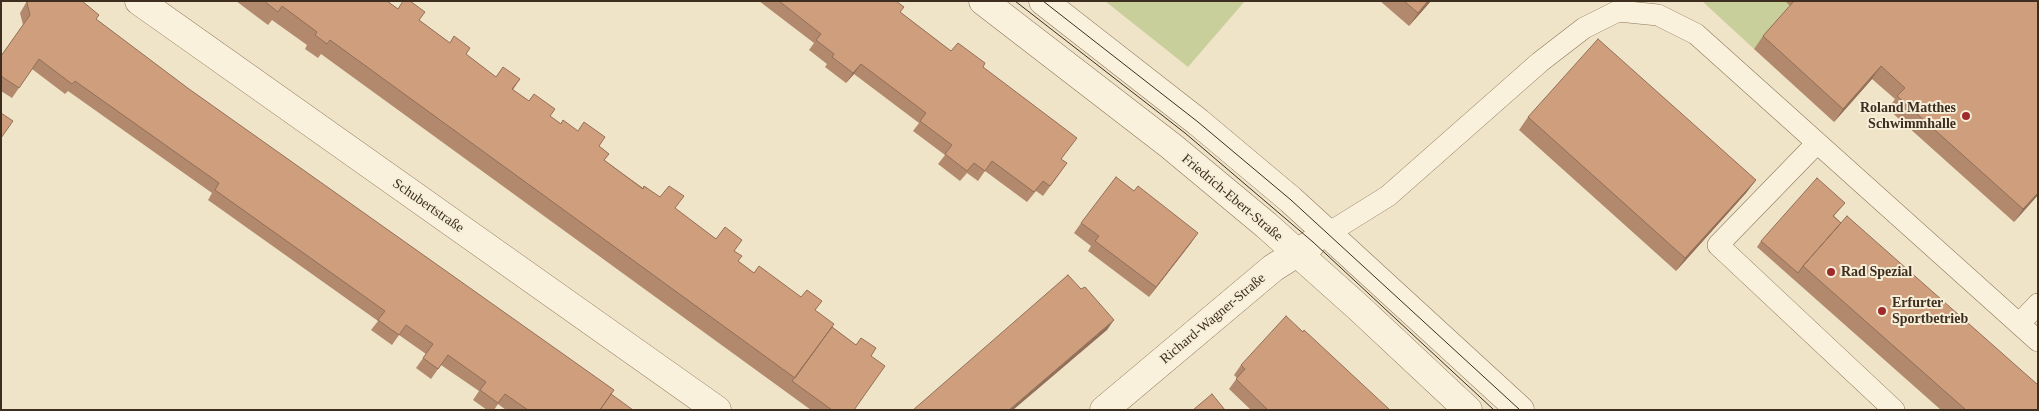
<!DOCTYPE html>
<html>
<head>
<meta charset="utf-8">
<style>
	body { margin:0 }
	#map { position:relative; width:2039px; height:411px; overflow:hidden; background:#f0e4c8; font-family:"Times New Roman",serif }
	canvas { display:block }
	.frame { position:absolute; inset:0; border:2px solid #3d2e20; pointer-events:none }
</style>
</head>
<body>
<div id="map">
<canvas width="2039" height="411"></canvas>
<div class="frame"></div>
</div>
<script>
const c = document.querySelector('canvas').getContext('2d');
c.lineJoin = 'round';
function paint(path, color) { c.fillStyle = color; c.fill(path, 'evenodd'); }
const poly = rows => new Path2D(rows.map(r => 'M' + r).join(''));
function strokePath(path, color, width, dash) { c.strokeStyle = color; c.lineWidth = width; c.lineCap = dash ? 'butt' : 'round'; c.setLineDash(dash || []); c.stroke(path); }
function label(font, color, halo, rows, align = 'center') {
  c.font = font + ' "Times New Roman",serif'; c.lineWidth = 4; c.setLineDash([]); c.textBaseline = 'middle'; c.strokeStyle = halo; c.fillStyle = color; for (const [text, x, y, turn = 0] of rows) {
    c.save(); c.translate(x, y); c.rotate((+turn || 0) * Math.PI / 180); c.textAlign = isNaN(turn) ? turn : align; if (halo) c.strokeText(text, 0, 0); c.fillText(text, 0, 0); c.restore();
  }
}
const green = poly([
	[1105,1,1245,1,1188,67],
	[1702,1,1785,1,1791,7,1754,49]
]);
const service = poly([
	[1817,143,1718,245,1894,410],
	[1327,234,1388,196,1540,62,1584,28,1618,11,1658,15,1696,34,2038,341],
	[2019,324,2038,304]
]);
const minor = poly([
	[139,1,717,410],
	[983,1,1171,146,1266,225,1359,308,1468,410],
	[1043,1,1198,122,1291,200,1520,410],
	[1104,410,1273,268,1311,244]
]);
const tram = poly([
	[1015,1,1185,133,1313,242,1494,410],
	[1043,1,1198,122,1291,200,1520,410]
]);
const wall = poly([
	[27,1,82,1,96,19,600,410,506,410,498,404,494,410,487,410,473,400,479,391,441,365,431,379,416,368,426,354,399,335,392,345,371,330,378,321,208,200,212,193,68,91,65,94,32,69,12,98,1,91,1,56,23,25,20,13],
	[236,1,387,1,398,9,419,20,496,77,520,79,513,90,561,124,599,146,609,154,604,160,643,188,644,186,716,239,734,251,738,261,754,273,815,310,832,327,871,356,854,410,811,410,321,54,318,58,305,49,307,45,272,20,268,25],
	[759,1,896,1,900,12,951,51,983,67,1061,160,1060,173,1043,196,1036,191,1027,202,985,171,978,181,967,173,960,181,938,164,945,155,913,131,919,123,854,74,846,83,825,67,827,64,809,50,814,43],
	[1380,1,1431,1,1409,26],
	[1785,1,2038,1,2038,195,2014,222,1888,109,1895,99,1872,79,1834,122,1754,49,1763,36,1790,6],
	[1528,117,1756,180,1746,193,1676,271,1519,130],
	[1845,203,1834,216,2038,410,1941,410,1757,247,1761,241],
	[1081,223,1191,243,1149,297,1088,251,1091,246,1074,233],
	[1241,365,1390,410,1251,410,1229,389,1237,378,1234,375]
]);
const shadedWall = poly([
	[1428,1,1431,1,1409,26,1418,13],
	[861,64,854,74,846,83,853,73],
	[1881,66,1872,79,1834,122,1843,109],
	[1756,180,1746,193,1676,271,1685,258],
	[2038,193,2038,195,2014,222,2023,209],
	[1198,233,1191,243,1149,297,1156,287],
	[1114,320,1107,330,1013,410,1009,410]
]);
const building = poly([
	[28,1,82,1,99,15,96,19,189,89,614,390,600,410,528,410,505,394,498,403,480,390,486,382,448,355,438,369,423,358,433,344,406,325,399,335,378,320,385,311,215,190,219,183,75,81,72,84,39,59,19,88,1,76,1,56,30,15,27,3,28,1],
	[264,1,387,1,398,9,403,1,410,1,425,12,419,20,450,43,454,36,470,48,466,54,496,77,503,67,520,79,512,89,529,101,534,94,555,109,550,116,561,124,563,120,578,131,584,122,605,137,599,146,609,154,604,160,643,189,644,186,660,197,669,186,684,196,675,208,716,239,725,227,742,240,734,251,742,256,738,261,754,273,759,266,801,297,807,290,822,301,815,310,834,324,795,378,330,40,327,44,315,35,317,32,282,6,278,12,264,1],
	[779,1,896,1,904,7,900,12,951,51,958,43,985,63,983,67,1077,138,1061,159,1067,163,1050,186,1043,181,1034,192,992,161,985,171,974,163,967,171,945,154,952,145,920,121,926,113,861,64,853,73,832,57,834,54,816,40,821,34,779,1],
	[1404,1,1428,1,1418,13,1404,1],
	[1794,1,2038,1,2038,193,2023,209,1897,96,1905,88,1881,66,1843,109,1763,36,1794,1],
	[1598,39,1756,180,1685,258,1528,117,1598,39],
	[1,113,13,121,1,138,1,113],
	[1116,177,1134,191,1138,186,1198,233,1156,287,1095,241,1099,236,1081,223,1116,177],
	[1817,178,1845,203,1833,216,1841,223,1803,266,1798,273,1761,241,1817,178],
	[1847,216,2038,385,2038,410,1966,410,1803,266,1847,216],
	[1068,275,1081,289,1085,287,1114,320,1009,410,913,410,1068,275],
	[1286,316,1303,332,1304,330,1390,410,1268,410,1236,379,1245,369,1241,365,1286,316],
	[832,327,856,345,861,338,876,348,871,356,885,366,854,410,832,410,792,381,832,327],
	[611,394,633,410,600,410,611,394],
	[1212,394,1225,410,1193,410,1212,394]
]);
const markers = [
	[1966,116,5,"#9e2a2b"],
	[1831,272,5,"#9e2a2b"],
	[1882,311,5,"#9e2a2b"]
];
const poiNames = [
	["Roland Matthes",1956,108,"right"],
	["Schwimmhalle",1956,124,"right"],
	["Rad Spezial",1841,272],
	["Erfurter",1892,303],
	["Sportbetrieb",1892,319]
];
const streetNames = [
	["Friedrich-Ebert-Straße",1232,198,40],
	["Schubertstraße",428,206,35],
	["Richard-Wagner-Straße",1213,319,-40]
];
paint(green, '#c9cf9b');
strokePath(service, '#8d765c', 22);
strokePath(minor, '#8d765c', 29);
strokePath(service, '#faf1dc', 21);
strokePath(minor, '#faf1dc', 28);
strokePath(tram, '#3d2e20', 1);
paint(wall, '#b2896c');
paint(shadedWall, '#916f58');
paint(building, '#cf9f7d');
strokePath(building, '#916f58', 1);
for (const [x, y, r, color] of markers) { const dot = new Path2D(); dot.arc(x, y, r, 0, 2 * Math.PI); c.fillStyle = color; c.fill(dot); strokePath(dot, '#f7eed8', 2); }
label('bold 14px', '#3d2e20', '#f7eed8', poiNames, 'left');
label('14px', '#3d2e20', '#f7eed8', streetNames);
</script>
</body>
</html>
